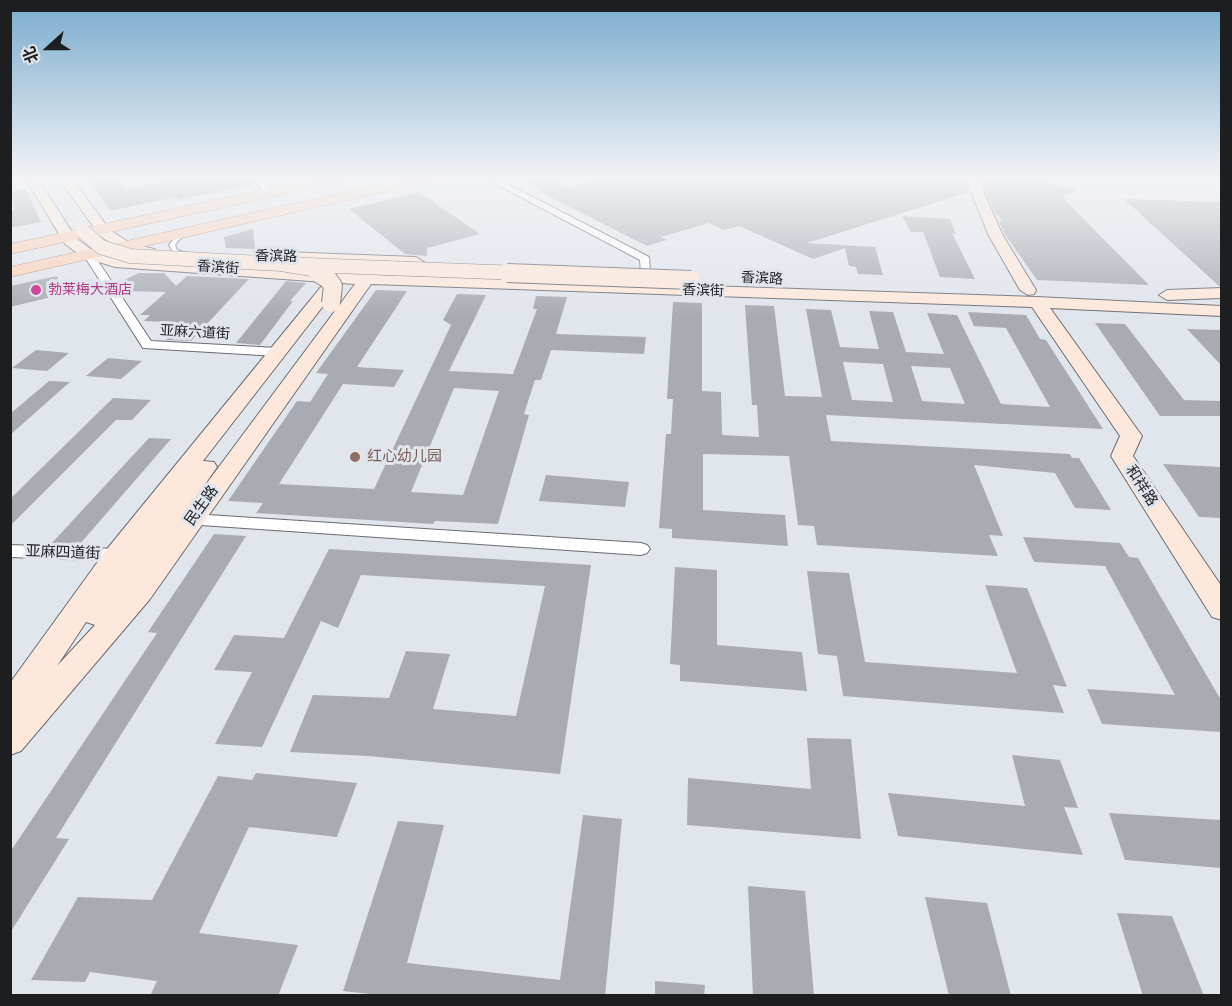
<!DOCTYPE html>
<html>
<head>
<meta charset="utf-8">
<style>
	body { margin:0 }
	#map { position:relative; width:1232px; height:1006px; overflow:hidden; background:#e1e5ec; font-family:Signika,"Noto Sans SC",sans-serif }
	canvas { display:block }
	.frame { position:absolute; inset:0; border:12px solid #1d1e20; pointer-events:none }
	.north { position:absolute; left:18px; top:18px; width:60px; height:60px; -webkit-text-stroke:4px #e1e5ec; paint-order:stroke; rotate:249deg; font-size:16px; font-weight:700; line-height:24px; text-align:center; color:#1d1e20 }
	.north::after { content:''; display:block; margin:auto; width:21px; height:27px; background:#1d1e20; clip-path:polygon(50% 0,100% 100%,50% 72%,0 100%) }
</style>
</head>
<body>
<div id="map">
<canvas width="1232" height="1006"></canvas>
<div class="frame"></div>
<div class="north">北</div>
</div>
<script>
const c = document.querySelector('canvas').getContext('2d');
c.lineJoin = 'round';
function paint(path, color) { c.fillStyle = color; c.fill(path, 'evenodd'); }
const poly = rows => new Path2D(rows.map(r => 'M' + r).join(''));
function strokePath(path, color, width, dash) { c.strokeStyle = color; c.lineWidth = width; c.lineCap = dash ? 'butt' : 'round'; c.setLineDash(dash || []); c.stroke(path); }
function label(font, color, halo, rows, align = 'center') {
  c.font = font + ' Signika,"Noto Sans SC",sans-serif'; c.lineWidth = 6; c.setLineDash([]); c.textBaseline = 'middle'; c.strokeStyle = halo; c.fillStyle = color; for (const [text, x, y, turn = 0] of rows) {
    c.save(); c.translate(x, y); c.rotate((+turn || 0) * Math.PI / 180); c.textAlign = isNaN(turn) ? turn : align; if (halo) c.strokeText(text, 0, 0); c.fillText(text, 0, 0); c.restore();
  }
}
const building = poly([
	[86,176,102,176,106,180,115,178,124,190,170,181,165,176,247,176,254,184,179,200,176,197,110,211],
	[517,176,544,176,567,188,612,176,963,176,969,192,807,243,875,247,883,275,858,274,856,267,849,266,845,248,813,259,739,226,724,230,709,223,661,237,667,240,647,246,538,191,543,190],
	[979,176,1026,176,1076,191,1062,197,1149,285,1037,280,1004,233,999,221,1002,221,995,212],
	[26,189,41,222,10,228,10,211,15,210,10,192],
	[419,192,480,234,427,248,427,256,405,254,349,209],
	[1124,199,1221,202,1221,286,1219,286],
	[902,216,950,219,956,234,952,233,975,279,940,277,923,232,911,232],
	[253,229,255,249,226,248,224,237],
	[139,273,164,273,176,286,187,276,249,279,191,341,166,340,183,323,144,321,150,315,140,315,166,292,121,291,116,284],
	[57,276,64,294,10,307,10,286],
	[286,281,306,283,290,301,293,301,260,345,236,343],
	[376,290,407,291,357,367,404,370,394,387,343,384,279,484,374,489,451,325,443,320,457,294,486,295,449,371,513,374,537,309,533,309,536,296,567,297,556,334,646,337,644,354,551,350,541,380,535,380,524,414,529,415,498,524,435,521,433,524,256,513,263,503,228,501,297,401,310,402,328,374,316,373],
	[454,388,499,391,463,495,411,492],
	[673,302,702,303,702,391,721,392,722,435,759,437,757,405,752,405,745,305,774,306,785,396,822,397,806,309,831,310,840,347,879,349,869,311,893,312,906,352,944,354,927,313,957,315,1001,404,1050,407,1006,328,974,326,968,312,1026,315,1040,339,1046,340,1103,429,826,415,831,441,1070,454,1072,458,1079,458,1111,510,1075,508,1055,473,974,465,1003,536,989,535,998,556,817,545,814,526,798,525,789,456,703,454,703,510,785,515,788,546,672,538,672,529,659,528,666,434,671,434,673,399,667,399],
	[843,362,883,364,893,402,852,400],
	[911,366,950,368,965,404,922,401],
	[1095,323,1125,324,1184,400,1221,401,1221,416,1160,416],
	[1187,329,1221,330,1221,365],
	[36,350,69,353,47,371,12,368],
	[108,358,142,361,121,379,86,376],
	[49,381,70,382,10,435,10,414],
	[113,398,151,400,132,420,116,420,10,526,10,499],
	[149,438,171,439,79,545,51,544],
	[1163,464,1221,467,1221,518,1199,517],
	[546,475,629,482,625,507,539,501],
	[214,534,246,536,56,838,69,839,10,933,10,852,157,633,148,632],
	[1023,537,1120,543,1129,557,1138,558,1221,700,1221,732,1102,724,1087,689,1175,695,1105,566,1034,562],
	[329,549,591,565,560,774,368,756,290,752,313,695,389,698,406,651,450,654,433,709,516,716,545,586,361,575,338,628,321,621,262,747,215,744,252,672,214,670,234,635,284,638],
	[675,567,717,570,717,645,802,652,807,691,680,681,680,665,670,664],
	[807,571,849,573,865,662,1017,673,985,585,1027,588,1067,687,1053,685,1064,713,843,696,837,656,818,654],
	[807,738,851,739,861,839,687,825,688,778,811,789],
	[1012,755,1060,760,1078,808,1064,807,1083,855,898,836,888,793,1025,806],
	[256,773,357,783,337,837,249,827,199,933,298,945,278,996,150,996,157,981,90,972,85,982,31,980,78,897,152,900,218,776,252,780],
	[1109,813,1221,820,1221,868,1125,860],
	[583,815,622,819,605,996,388,996,343,991,398,821,444,825,407,963,560,980],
	[748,886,805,891,814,996,753,996],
	[925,897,987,903,1011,996,949,996],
	[1117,913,1172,916,1204,996,1143,996],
	[655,981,705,985,704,996,655,996]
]);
const lane = poly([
	[179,233,184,234,175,245,177,250,187,253,187,255,173,252,169,245,179,233]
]);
const street = poly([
	[249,176,258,176,275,192,267,194,249,176],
	[481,176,492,176,649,257,650,272,649,274,641,274,640,260,481,176],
	[88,251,92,252,151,341,277,348,283,352,277,356,143,348,83,254,88,251],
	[192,514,641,543,647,545,650,549,647,553,641,555,186,524,184,520,186,516,192,514],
	[10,545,116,549,122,551,125,555,122,559,116,561,10,557,10,545]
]);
const secondary = poly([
	[24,176,36,176,76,238,93,251,116,257,357,274,362,274,367,267,373,265,381,270,378,275,1037,297,1222,306,1222,316,1050,308,1142,436,1133,456,1222,587,1222,620,1212,617,1111,456,1120,436,1032,307,371,284,150,599,21,751,10,755,10,683,107,549,325,282,115,267,83,257,65,244,24,176],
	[341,283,355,284,192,503,217,467,214,462,203,461,341,283],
	[86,622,95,625,57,666,86,622],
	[57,176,70,176,110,230,130,243,154,249,157,252,154,255,149,257,120,249,100,236,57,176],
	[965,176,977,176,1002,234,1036,290,1034,294,1028,295,1020,290,988,234,965,176],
	[283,252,416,257,424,262,416,267,278,260,275,257,283,252],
	[1222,288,1222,298,1167,300,1159,295,1167,290,1222,288]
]);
const primary = poly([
	[329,176,355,176,348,180,10,254,10,244,329,176],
	[418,176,443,176,436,180,10,277,10,267,418,176]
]);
const pathBridge = poly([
	[430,176,435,179]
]);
const secondaryBridgeFar1 = poly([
	[83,231,101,247,130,256,281,264,311,269,320,274],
	[281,264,546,274]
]);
const secondaryBridge = poly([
	[318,273,328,279,333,286,331,303],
	[507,273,691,280]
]);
const markers = [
	[36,290,6,"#d1479c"],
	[355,457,6,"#8d6e63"]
];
const farStreetnames = [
	["香滨路",276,257,1],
	["香滨街",218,268,4],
	["香滨路",762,279,3],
	["香滨街",703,291,2],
	["亚麻六道街",195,333,3]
];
const farHotelnames = [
	["勃莱梅大酒店",48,290]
];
const educationNames = [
	["红心幼儿园",367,457]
];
const streetNames = [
	["和祥路",1141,486,57],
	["民生路",202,506,-54],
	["亚麻四道街",63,553,2]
];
paint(building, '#a8acb2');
strokePath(lane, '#696c72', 2);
strokePath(street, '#696c72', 2);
strokePath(secondary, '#696c72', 2);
strokePath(primary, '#ab7e64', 1);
paint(lane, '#fff');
paint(street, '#fff');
paint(secondary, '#fde8db');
paint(primary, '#fbd1b8');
strokePath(secondaryBridgeFar1, '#696c72', 15, []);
strokePath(secondaryBridge, '#696c72', 20, []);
strokePath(pathBridge, '#787b7f', 1.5, [3, 3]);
strokePath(secondaryBridgeFar1, '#fde8db', 14);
strokePath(secondaryBridge, '#fde8db', 18);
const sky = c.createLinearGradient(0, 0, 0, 317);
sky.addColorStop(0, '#79abcd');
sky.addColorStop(0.56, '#f2f3f6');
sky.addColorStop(1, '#f2f3f600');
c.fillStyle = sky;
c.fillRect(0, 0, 1232, 317);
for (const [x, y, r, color] of markers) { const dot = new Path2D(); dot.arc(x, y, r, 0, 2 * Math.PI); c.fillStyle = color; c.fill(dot); strokePath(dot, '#e1e5ec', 2); }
label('14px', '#1d1e20', '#e1e5ec', farStreetnames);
label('14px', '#b23c85', '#e1e5ec', farHotelnames, 'left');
label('15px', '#785e54', '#e1e5ec', educationNames, 'left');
label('15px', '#1d1e20', '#e1e5ec', streetNames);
</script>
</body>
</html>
